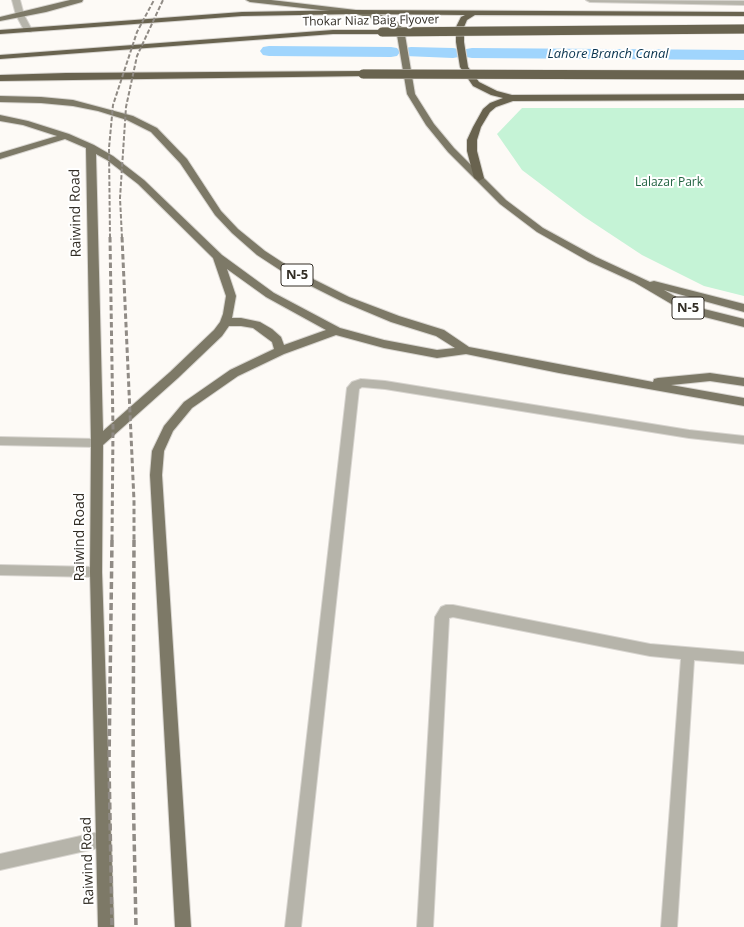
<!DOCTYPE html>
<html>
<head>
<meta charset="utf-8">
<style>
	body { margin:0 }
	canvas { display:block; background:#fdfaf6 }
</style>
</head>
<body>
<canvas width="744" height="927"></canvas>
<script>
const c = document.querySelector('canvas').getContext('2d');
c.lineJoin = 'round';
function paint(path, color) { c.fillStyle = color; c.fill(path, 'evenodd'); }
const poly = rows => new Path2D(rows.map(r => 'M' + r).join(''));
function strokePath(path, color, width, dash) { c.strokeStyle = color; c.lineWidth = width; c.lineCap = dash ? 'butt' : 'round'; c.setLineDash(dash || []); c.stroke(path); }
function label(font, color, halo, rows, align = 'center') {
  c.font = font + ' "Open Sans",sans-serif'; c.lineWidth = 4; c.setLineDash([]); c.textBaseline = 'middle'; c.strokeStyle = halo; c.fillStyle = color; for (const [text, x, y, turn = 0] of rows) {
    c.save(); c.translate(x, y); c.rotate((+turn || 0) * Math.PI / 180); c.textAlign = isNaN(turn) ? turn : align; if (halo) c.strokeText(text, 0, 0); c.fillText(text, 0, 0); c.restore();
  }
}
const green = poly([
	[522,108,744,108,744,296,704,286,642,255,583,216,522,170,497,134]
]);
const canal = poly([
	[269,46,391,47,397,48,400,52,397,56,391,57,269,56,263,55,260,51,263,47,269,46],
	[411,47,453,48,459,49,462,53,459,57,453,58,405,56,402,52,405,48,411,47],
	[472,48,744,50,744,60,472,58,466,57,463,53,466,49,472,48]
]);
const minor = poly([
	[12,0,20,0,24,15,32,30,31,32,28,32,24,30,16,15,12,0],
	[586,0,744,1,744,5,590,2,586,0],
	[361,379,385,381,689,430,744,436,744,444,689,438,385,389,362,387,359,389,301,927,285,927,347,388,352,382,361,379],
	[0,437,97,439,101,440,103,443,101,446,97,447,0,445,0,437],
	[0,565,96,567,101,568,102,572,101,576,96,577,0,575,0,565],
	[446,605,453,605,650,644,744,652,744,664,694,660,677,927,661,927,681,659,650,656,453,617,449,618,433,927,417,927,435,617,441,607,446,605],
	[103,831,108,834,111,839,108,844,103,847,0,870,0,854,103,831]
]);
const major = poly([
	[70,0,83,0,82,2,46,12,0,21,0,17,70,0],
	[246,0,271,0,356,10,375,13,393,19,400,24,405,35,415,94,434,124,454,148,506,200,543,228,596,257,650,282,654,281,744,304,744,312,664,290,692,306,744,319,744,327,685,312,634,282,588,261,537,232,500,204,448,152,426,125,407,94,397,35,394,27,387,23,356,14,250,2,246,0],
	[0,96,41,97,73,100,133,116,157,128,187,159,221,211,238,229,265,251,291,268,349,297,399,316,444,330,469,347,653,382,654,379,658,378,710,373,744,378,744,386,710,381,671,385,744,398,744,406,559,373,466,354,437,358,384,348,336,335,284,354,238,376,192,408,173,431,164,451,162,475,191,927,175,927,150,475,152,451,164,426,184,402,230,370,274,349,272,342,253,328,241,326,229,326,222,336,178,378,103,445,102,572,114,927,98,927,90,572,91,443,86,148,65,139,0,159,0,153,57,136,23,125,0,121,0,115,28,121,69,134,94,145,113,156,144,180,222,255,274,293,340,328,384,340,437,350,455,348,436,336,391,322,341,301,283,272,257,255,232,233,215,215,180,163,151,132,127,120,98,111,73,106,41,103,0,102,0,96],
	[96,154,107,160,138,184,213,258,226,296,223,314,220,322,214,330,170,372,103,431,96,154],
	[227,269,266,297,326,330,284,345,281,337,272,329,260,322,241,318,232,318,236,296,227,269]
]);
const highway = poly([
	[356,10,744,12,744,16,475,15,467,20,464,27,464,42,468,67,479,82,497,91,512,95,744,94,744,100,513,101,496,107,490,112,481,127,477,140,477,151,484,178,479,181,474,178,467,151,467,140,473,127,483,109,490,103,503,98,491,95,473,86,460,67,456,42,456,27,461,17,465,15,356,14,242,16,0,34,0,30,242,12,356,10],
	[333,30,382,30,386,32,382,34,333,34,0,59,0,55,333,30],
	[363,71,366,72,367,74,366,76,0,81,0,75,66,73,363,71]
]);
const railFar2 = poly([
	[110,238,109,148,113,105,137,32,154,0],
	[122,238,120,198,126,107,137,56,163,0]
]);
const railFar1 = poly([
	[110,237,113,429,112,541],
	[122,237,134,501,134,541]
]);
const rail = poly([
	[112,540,109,763,112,927],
	[134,540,133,783,136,927]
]);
const highwayBridge = poly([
	[382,32,744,29],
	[363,74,744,75]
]);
const farStreetnames = [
	["Thokar Niaz Baig Flyover",371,21,-1]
];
const farParknames = [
	["Lalazar Park",669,183]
];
const farWaternames = [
	["Lahore Branch Canal",608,54]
];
const shields = [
	[297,275,32],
	[688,308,32]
];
const shieldNames = [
	["N-5",297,275],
	["N-5",688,308]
];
const streetNames = [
	["Raiwind Road",76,213,-91],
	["Raiwind Road",80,537,-90],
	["Raiwind Road",88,861,-92]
];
paint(green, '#c5f3d6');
paint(canal, '#a0d5fd');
strokePath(minor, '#d8d5d0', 2);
strokePath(major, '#d8d5d0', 2);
strokePath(highway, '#d8d5d0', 2);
paint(minor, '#b6b4aa');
paint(major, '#7d7967');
paint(highway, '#69634f');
strokePath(railFar2, '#908b85', 2, [4.5, 2]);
strokePath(railFar1, '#908b85', 3, [5.5, 3]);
strokePath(rail, '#908b85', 3.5, [7, 3.5]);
strokePath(highwayBridge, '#d8d5d0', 10, []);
strokePath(highwayBridge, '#69634f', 9);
label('12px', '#322d25', '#fff', farStreetnames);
label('12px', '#206240', '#fff', farParknames);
label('italic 13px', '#0a344f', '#fff', farWaternames);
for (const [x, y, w] of shields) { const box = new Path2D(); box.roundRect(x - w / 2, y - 11, w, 22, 3); c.fillStyle = '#fff'; c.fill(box); strokePath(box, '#322d25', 1); }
label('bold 13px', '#322d25', null, shieldNames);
label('14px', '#322d25', '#fff', streetNames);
</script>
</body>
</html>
